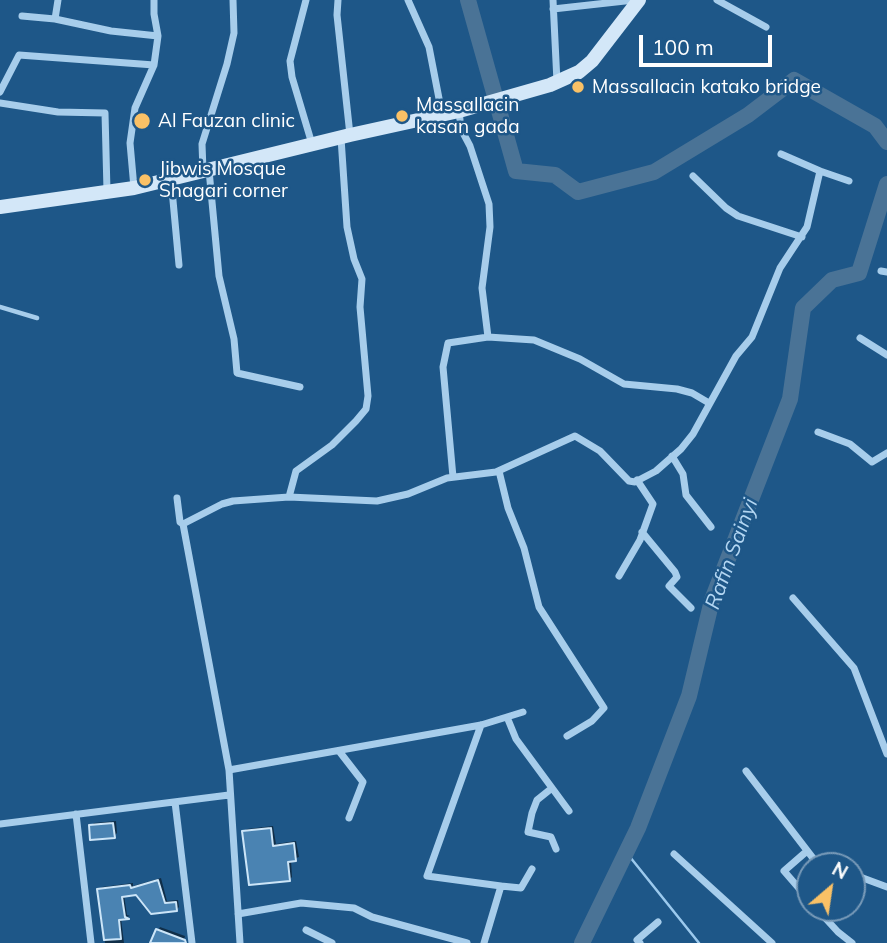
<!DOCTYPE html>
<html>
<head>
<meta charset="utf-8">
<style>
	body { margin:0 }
	#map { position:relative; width:887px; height:943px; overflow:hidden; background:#1e5788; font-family:Mulish,sans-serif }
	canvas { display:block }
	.north { position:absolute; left:796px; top:852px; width:70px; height:70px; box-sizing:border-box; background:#1e5788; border:2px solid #789ab8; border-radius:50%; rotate:29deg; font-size:19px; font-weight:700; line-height:28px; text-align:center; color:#fff }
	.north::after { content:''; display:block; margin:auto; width:24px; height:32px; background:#fac166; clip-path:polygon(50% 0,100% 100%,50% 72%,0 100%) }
	.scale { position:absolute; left:639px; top:35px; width:133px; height:32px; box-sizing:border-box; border:4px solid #fff; border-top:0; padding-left:9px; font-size:21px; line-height:24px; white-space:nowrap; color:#fff; -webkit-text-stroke:5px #1e5788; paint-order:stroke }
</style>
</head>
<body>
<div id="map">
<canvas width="887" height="943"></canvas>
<div class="north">N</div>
<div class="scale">100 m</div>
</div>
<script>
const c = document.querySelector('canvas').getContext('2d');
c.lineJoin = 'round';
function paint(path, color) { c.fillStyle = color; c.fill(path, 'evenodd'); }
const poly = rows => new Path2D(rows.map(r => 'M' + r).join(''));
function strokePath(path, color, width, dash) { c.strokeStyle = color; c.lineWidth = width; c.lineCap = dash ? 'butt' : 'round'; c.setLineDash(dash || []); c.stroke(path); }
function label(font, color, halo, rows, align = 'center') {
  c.font = font + ' Mulish,sans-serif'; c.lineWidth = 5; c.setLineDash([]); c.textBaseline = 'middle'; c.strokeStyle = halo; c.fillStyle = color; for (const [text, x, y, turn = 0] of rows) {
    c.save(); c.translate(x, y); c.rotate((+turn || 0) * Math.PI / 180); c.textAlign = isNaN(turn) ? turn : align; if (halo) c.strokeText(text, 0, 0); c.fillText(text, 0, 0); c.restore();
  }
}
const shadow = poly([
	[116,821,117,833,114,836,91,826,94,823],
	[273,826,276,844,296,841,299,857,291,860,292,877,289,880,244,832,247,829],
	[161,878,167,901,178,900,179,907,176,910,137,893,124,895,127,915,130,916,121,918,124,943,105,943,99,890,102,887,133,883,133,886],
	[160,927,185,936,183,943,152,943]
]);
const stream = poly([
	[626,852,699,943]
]);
const river = poly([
	[468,0,516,171,555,175,578,192,654,172,748,115,794,80,875,126,887,142],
	[582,943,638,828,689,696,712,600,790,399,803,308,832,280,859,273,887,184]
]);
const building = poly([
	[113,823,115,838,90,840,89,825,113,823],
	[271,828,273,846,294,843,296,861,288,862,290,881,249,885,242,831,271,828],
	[158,880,165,903,176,902,177,911,151,914,136,895,122,897,125,917,129,919,119,920,121,939,104,940,97,889,130,885,131,888,158,880],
	[156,929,185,940,186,943,150,943,156,929]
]);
const lane = poly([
	[0,307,37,318]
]);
const street = poly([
	[306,0,290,61,292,77,312,144],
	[338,0,337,15,350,135],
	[408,0,429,47,442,114],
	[553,0,557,82],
	[717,0,766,27],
	[553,9,634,0],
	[22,16,55,19,111,31,158,36],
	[55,19,58,0],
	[0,92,19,55,154,65],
	[0,103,58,112,105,113,107,191],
	[459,111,461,129,470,146,489,204,490,227,482,288,488,337],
	[209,170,219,276,234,339,237,373,300,387],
	[203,171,202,144,227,64,234,33,233,0],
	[820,171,849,181],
	[693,176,726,208,738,216,802,237],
	[171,179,179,265],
	[134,188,130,143,135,108,154,65,158,36,154,14,154,0],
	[881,271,887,272],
	[860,338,887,355],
	[818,432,850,444,872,462,887,453],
	[672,456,683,474,686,495,711,527],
	[499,471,508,508,524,548,539,607,604,708,592,721,567,736],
	[453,477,443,367,448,343,488,337,534,340,580,359,624,384,677,389,692,393,709,403],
	[289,497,296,471,332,445,356,421,366,409,368,396,360,307,362,279,354,259,347,227,341,138],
	[177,498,180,522,183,524,222,504,233,501,289,497,377,501,408,494,447,478,496,472,575,436,600,451,629,481,635,482,656,471,681,449,693,434,736,356,752,337,780,268,807,227,820,171,781,154],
	[183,524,229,770,240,943],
	[642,532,675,572,677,577,669,586,691,608],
	[619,576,640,540,653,504,637,480],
	[793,598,854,668,887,754],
	[507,717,516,739,569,811],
	[481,725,427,876,501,886,484,943],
	[339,751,363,782,349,818],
	[229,770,481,725,523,712],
	[746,771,819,866],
	[552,788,537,800,532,813,528,832,551,837,556,849],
	[175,802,192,943],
	[76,814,91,943],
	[0,824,229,795],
	[807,851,784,871,810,901],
	[674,854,772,943],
	[852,874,887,887],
	[501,886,521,888,532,869],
	[816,908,838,932,852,943],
	[238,914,301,903,354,908,372,917,467,943],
	[306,930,332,943],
	[640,943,637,940,658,922]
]);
const secondary = poly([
	[0,207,134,188,350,135,459,111,550,85,579,72,592,61,639,0]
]);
const markers = [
	[578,87,7,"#fac166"],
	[402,116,7,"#fac166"],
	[142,121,9,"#fac166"],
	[145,180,7,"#fac166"]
];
const poiNames = [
	["Massallacin katako bridge",592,87],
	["Massallacin",416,105],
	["kasan gada",416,127],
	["Al Fauzan clinic",158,121],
	["Jibwis Mosque",159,169],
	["Shagari corner",159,191]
];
const waterNames = [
	["Rafin Sainyi",732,554,-70]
];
paint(shadow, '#0007');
strokePath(stream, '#9bc9ed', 2.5);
strokePath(river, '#4a7396', 16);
paint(building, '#4a83b2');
strokePath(building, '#cce5f8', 2);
strokePath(lane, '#a7cdeb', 4.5);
strokePath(street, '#a7cdeb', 7);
strokePath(secondary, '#d3e7f8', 14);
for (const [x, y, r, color] of markers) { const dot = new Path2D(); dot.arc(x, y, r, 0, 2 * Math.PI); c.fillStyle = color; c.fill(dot); strokePath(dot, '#1e5788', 2.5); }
label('19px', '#fff', '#1e5788', poiNames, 'left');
label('italic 21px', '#b3d6f2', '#1e5788', waterNames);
</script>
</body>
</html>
